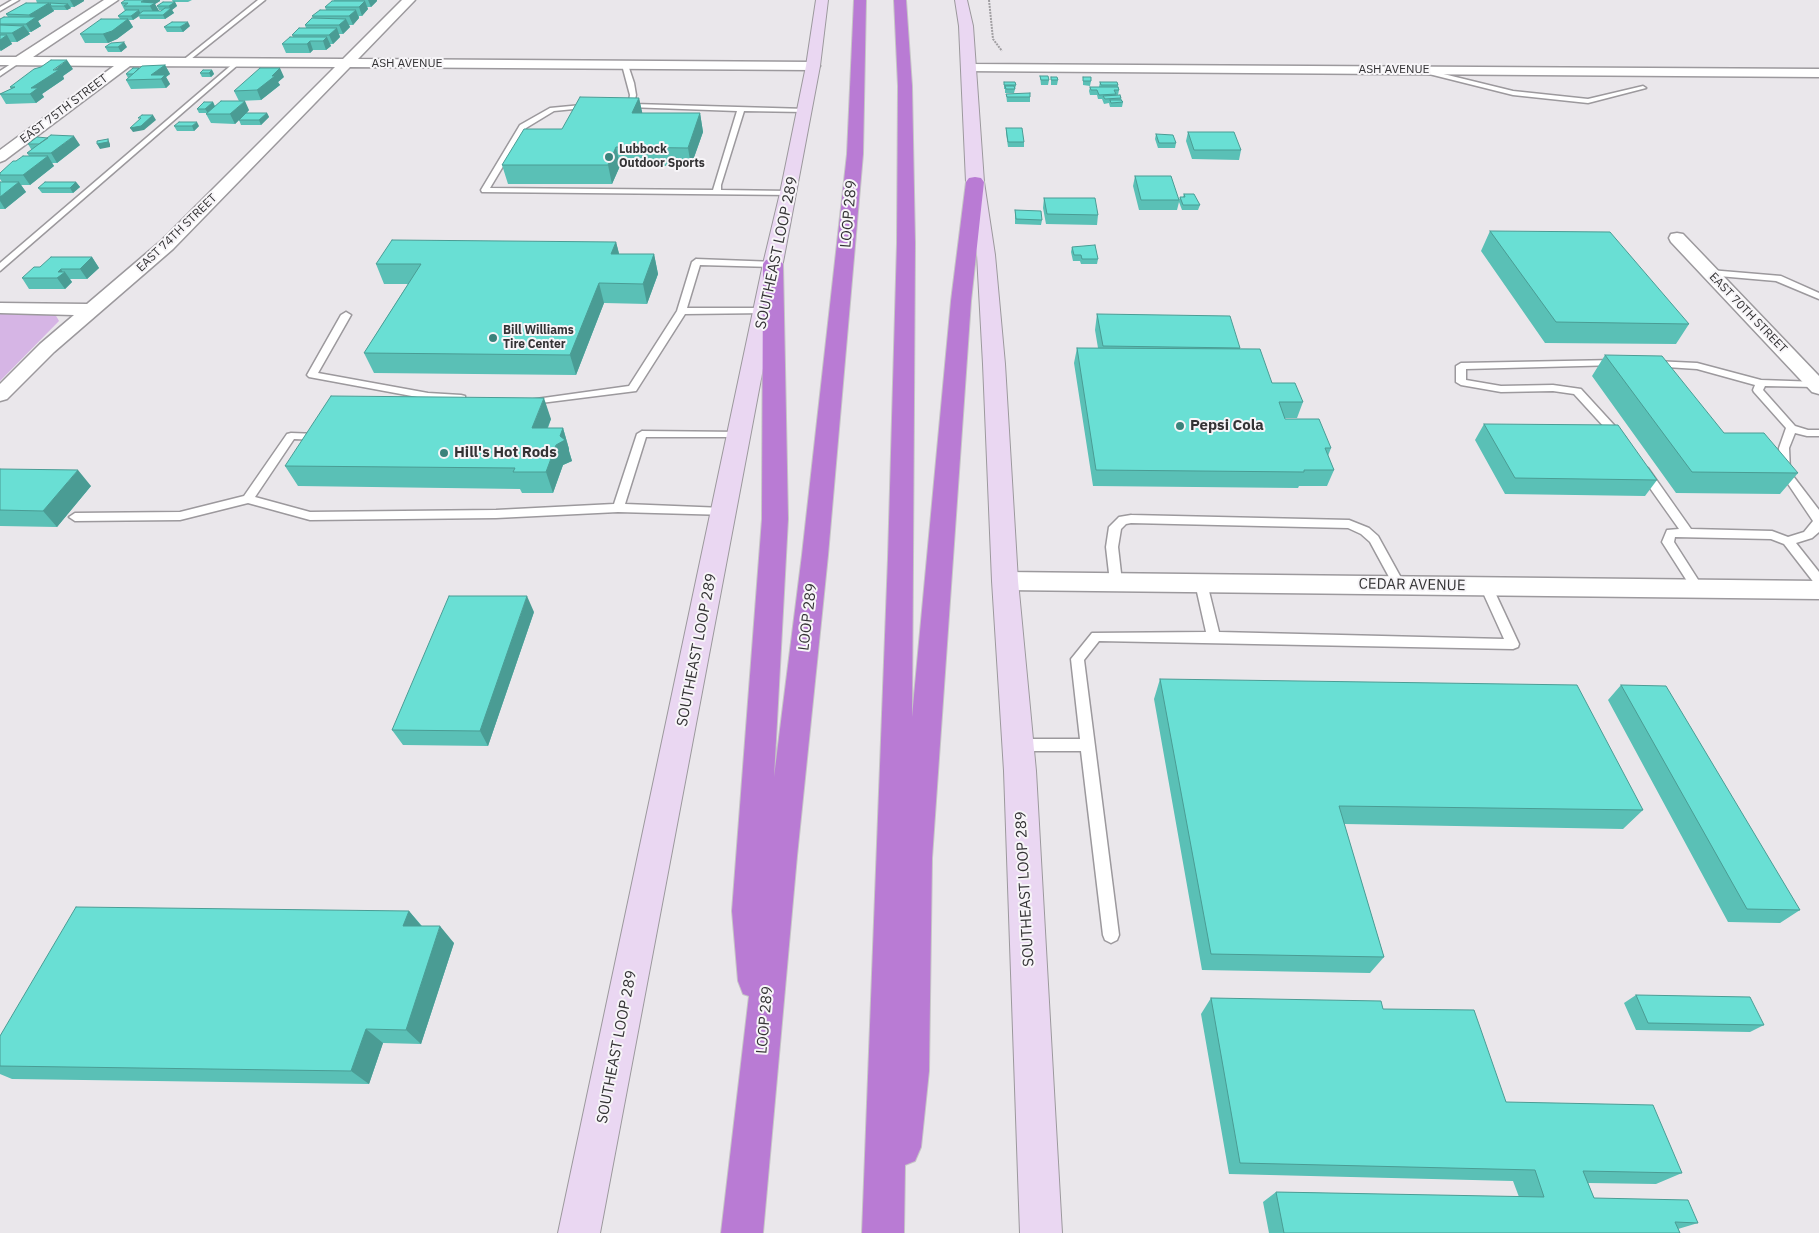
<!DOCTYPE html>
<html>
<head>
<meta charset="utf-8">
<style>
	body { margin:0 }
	canvas { display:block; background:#eae7eb }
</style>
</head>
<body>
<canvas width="1819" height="1233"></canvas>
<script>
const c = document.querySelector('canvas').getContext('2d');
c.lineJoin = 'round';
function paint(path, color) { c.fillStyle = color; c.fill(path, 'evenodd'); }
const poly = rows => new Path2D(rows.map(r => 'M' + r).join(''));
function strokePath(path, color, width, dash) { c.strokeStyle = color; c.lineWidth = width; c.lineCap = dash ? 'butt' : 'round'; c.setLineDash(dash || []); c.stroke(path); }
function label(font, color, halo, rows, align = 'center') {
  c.font = font + ' "IBM Plex Sans",sans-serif'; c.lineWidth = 4; c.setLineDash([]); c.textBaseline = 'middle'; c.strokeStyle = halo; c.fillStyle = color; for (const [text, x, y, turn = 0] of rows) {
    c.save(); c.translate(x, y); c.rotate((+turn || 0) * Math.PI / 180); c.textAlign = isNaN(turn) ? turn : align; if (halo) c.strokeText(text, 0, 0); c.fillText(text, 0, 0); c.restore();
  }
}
const green = poly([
	[0,313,55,314,59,321,0,381]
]);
const path = poly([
	[989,0,993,39,1002,51]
]);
const service = poly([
	[12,0,19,0,0,11,0,7,12,0],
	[258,0,265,0,186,63,182,63,182,61,258,0],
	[17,60,22,61,0,76,0,71,17,60],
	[235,62,240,63,0,271,0,263,235,62],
	[625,63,628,65,634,83,636,95,634,104,807,109,807,111,805,112,744,111,721,185,721,190,789,191,793,193,792,195,482,192,481,190,520,125,550,108,592,104,594,105,594,107,554,111,526,128,490,188,713,190,737,111,628,107,630,95,622,65,625,63],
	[1423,69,1513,91,1588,99,1643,86,1646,88,1588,103,1513,95,1421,72,1420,71,1423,69],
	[696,259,776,262,776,266,773,267,700,265,687,308,765,308,768,309,768,313,685,314,636,391,525,405,525,401,529,400,629,386,677,311,692,262,696,259],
	[1710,270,1781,276,1819,293,1819,299,1776,281,1707,275,1706,273,1710,270],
	[346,312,351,315,318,373,428,393,461,395,465,396,465,400,428,399,309,377,307,375,341,315,346,312],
	[1616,360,1619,361,1619,365,1466,369,1466,380,1501,386,1553,385,1581,389,1625,437,1626,439,1621,442,1617,441,1574,394,1553,391,1501,392,1461,385,1456,382,1456,366,1461,363,1616,360],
	[1654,361,1697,363,1761,380,1819,382,1819,385,1815,387,1765,386,1763,390,1795,426,1808,430,1819,430,1819,436,1807,436,1795,433,1789,448,1790,472,1819,510,1819,532,1812,538,1796,543,1819,572,1819,585,1815,584,1784,544,1771,539,1675,537,1674,542,1704,589,1702,592,1694,592,1662,542,1667,530,1679,529,1640,474,1639,471,1640,468,1648,468,1691,529,1772,531,1788,537,1804,532,1813,521,1780,472,1779,448,1786,428,1754,392,1753,390,1755,385,1697,369,1651,366,1649,364,1654,361],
	[642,431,743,432,744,434,739,437,646,437,625,504,724,508,728,509,730,512,728,515,618,512,496,518,310,520,248,503,180,520,75,521,69,517,75,513,180,512,244,496,287,434,291,433,318,434,323,437,318,440,294,439,255,497,310,512,496,510,614,504,637,434,642,431],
	[1131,515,1349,520,1369,528,1378,536,1405,585,1403,588,1395,588,1370,542,1361,534,1348,528,1131,523,1126,524,1121,529,1118,547,1122,582,1116,586,1110,582,1106,547,1109,527,1119,517,1131,515],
	[1201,579,1207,583,1219,632,1504,639,1480,586,1486,582,1492,586,1519,644,1518,647,1513,649,1099,641,1084,660,1119,935,1117,940,1111,943,1105,940,1103,935,1081,751,1017,751,1012,749,1010,745,1012,741,1017,739,1080,739,1071,659,1092,633,1206,632,1195,583,1201,579]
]);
const minor = poly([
	[104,0,118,0,33,57,343,59,402,0,415,0,358,59,813,62,820,66,813,70,350,67,173,249,54,352,7,399,0,401,0,384,40,344,74,315,0,313,0,303,87,304,161,241,335,67,130,66,5,160,0,162,0,150,114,66,0,65,0,57,16,57,104,0],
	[969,64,1819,69,1819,77,964,71,962,68,964,65,969,64],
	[1677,233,1683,234,1819,376,1819,394,1812,392,1671,242,1669,238,1671,234,1677,233],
	[1005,572,1819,581,1819,599,1005,590,996,587,993,581,996,575,1005,572]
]);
const secondary = poly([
	[816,0,828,0,820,66,600,1233,558,1233,763,264,780,193,806,66,816,0],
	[955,0,967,0,973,26,984,182,995,255,1005,364,1018,581,1036,771,1062,1233,1020,1233,1004,771,992,581,983,364,977,255,966,182,959,26,955,0]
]);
const motorway = poly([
	[854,0,866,0,863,154,828,555,797,856,763,1233,721,1233,749,996,743,994,738,981,732,911,762,519,763,264,766,260,773,258,780,260,783,264,788,519,774,777,802,555,847,154,854,0],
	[894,0,906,0,912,86,915,243,912,717,951,301,966,182,969,178,975,177,981,178,984,182,971,301,932,858,929,1071,921,1147,915,1161,905,1165,904,1233,862,1233,888,558,897,243,898,86,894,0]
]);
const wall = poly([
	[36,0,84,0,84,1,74,7,70,7,71,8,67,10,54,10,54,11,38,21,41,26,31,32,28,32,30,34,17,42,11,42,12,44,0,51,0,19,8,17,6,14,37,3],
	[172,0,192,0,188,2,175,2,177,6,172,10,174,13,165,19,140,19,139,16,133,20,129,20,133,27,117,39,108,43,85,43,80,34,120,19,118,16,125,11,121,3,160,1,155,4,159,11,161,11,162,10,159,10,157,6,173,2],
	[333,0,377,0,377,1,371,7,367,7,368,9,362,16,359,16,359,18,353,25,349,25,350,27,343,34,339,34,340,37,333,44,330,44,331,46,326,50,313,50,310,53,286,53,282,44,293,37,292,35,306,28,305,25,313,18,312,16,326,10,325,7,334,1],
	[190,26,183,32,167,32,164,27],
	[105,47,127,47,121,52,108,52],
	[165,65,170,74,166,77,170,84,166,88,131,89,126,80,128,78,126,74,139,68],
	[73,69,63,76,64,79,42,94,44,97,36,103,6,104,0,94,11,89,10,87],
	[212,70,214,74,211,77,202,77,200,73],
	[1040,76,1049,80,1048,85,1041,85],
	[284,77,278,82,280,85,261,100,239,101,234,91],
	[1051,77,1058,80,1057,85,1051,85],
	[1083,77,1091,81,1090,86,1083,85],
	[1004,82,1016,85,1014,93,1005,93,1005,89,1004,89],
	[1100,82,1118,85,1119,90,1118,95,1116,95,1121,98,1123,102,1122,107,1110,107,1109,103,1104,104,1102,99,1098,99,1097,95,1090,95,1089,91,1090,87,1099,87],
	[1006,94,1030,97,1030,102,1007,102],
	[639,98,642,113,700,113,703,132,691,166,620,166,612,184,508,184,502,165,562,129],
	[213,102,215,106,249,110,247,113,267,113,269,117,261,125,241,125,239,120,235,124,211,123,206,114,207,113,199,113,197,109],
	[174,126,199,126,194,131,177,131],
	[1006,128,1024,142,1024,147,1008,147,1006,133],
	[1188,132,1241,150,1239,160,1192,159,1186,141],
	[1156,134,1176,143,1175,148,1158,148,1155,139],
	[28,144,80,145,57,163,52,163,54,166,30,185,21,185,26,192,5,209,0,209,0,182,2,182,0,179,0,173,16,161,29,156,27,153,32,149,31,149],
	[1135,176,1179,200,1180,197,1183,197,1184,194,1200,205,1198,210,1182,210,1179,202,1177,210,1139,210,1133,186],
	[76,182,80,187,73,193,42,193,38,188],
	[1044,198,1098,215,1097,225,1046,224,1043,208],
	[1015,210,1042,220,1041,225,1015,224],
	[1490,231,1689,324,1676,344,1545,343,1481,251],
	[616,242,619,254,654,254,658,274,647,304,604,303,576,375,374,373,364,353,408,284,384,284,376,264],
	[1072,247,1098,259,1097,264,1081,264,1080,261,1073,261,1071,252],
	[92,257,99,268,87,279,70,279,72,282,65,289,29,289,22,278,40,267],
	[1097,314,1240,348,1240,349,1272,383,1303,402,1297,418,1284,418,1285,419,1331,448,1328,456,1334,470,1327,486,1299,486,1298,488,1093,486,1074,363,1077,348,1098,348,1095,330],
	[1605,355,1724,433,1798,473,1780,494,1676,493,1592,376],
	[551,419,548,428,563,428,569,449,569,451,572,461,563,465,553,493,522,493,520,489,298,486,285,466],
	[1484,424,1657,480,1645,496,1505,494,1475,440],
	[0,469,91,486,57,527,0,526],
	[534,612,488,746,403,745,392,730],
	[1160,679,1643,810,1623,829,1344,824,1384,957,1370,973,1202,970,1154,699],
	[1621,685,1800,910,1780,923,1728,922,1608,700],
	[409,911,422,926,454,943,421,1044,383,1043,369,1084,12,1079,0,1074,0,1036],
	[1636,995,1764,1025,1750,1032,1636,1030,1624,1003],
	[1211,998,1383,1009,1506,1102,1682,1173,1656,1184,1588,1183,1594,1198,1698,1223,1678,1229,1680,1233,1269,1233,1263,1202,1276,1192,1519,1197,1513,1181,1229,1174,1201,1014]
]);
const shadedWall = poly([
	[70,0,84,0,84,1,74,7],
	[144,0,160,0,160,1,155,4,159,11,154,14,150,6,141,2],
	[368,0,377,0,377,1,371,7],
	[365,1,368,9,362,16,359,7],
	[175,2,177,6,172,10,174,13,165,19,163,15,170,9,169,6],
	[49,3,54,11,38,21,41,26,31,32,26,24,32,20,29,15],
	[68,4,71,8,67,10,64,6],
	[139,10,141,15,138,15,139,16,133,20,131,16],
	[356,10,359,18,353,25,349,16],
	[128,19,133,27,117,39,108,43,103,34],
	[346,19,350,27,343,34,339,25],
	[188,22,190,26,183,32,180,27],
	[24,26,30,34,17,42,12,33],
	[337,28,340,37,333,44,329,35],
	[7,35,12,44,1,51,0,49,0,40],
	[327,37,331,46,326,50,323,41],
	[310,41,313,50,310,53,307,44],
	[124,42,127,47,121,52,118,47],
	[67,60,73,69,63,76,64,79,42,94,44,97,36,103,30,94,31,88],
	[165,65,170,74,166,77,170,84,166,88,161,79,151,75],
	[280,68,284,77,278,82,280,85,261,100,257,90],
	[212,70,214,74,211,77,209,73],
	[639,98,643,116,632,113],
	[245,101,249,110,235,124,230,114],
	[213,102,215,107,208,113,205,109],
	[267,113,269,117,261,125,259,120],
	[700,113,703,132,691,166,688,148],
	[153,115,156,120,144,130,133,132,130,128],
	[197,122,199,126,194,131,192,126],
	[74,136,80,145,57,163,51,153],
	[108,139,110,144,110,147,100,149,97,144],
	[616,147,620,166,612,184,608,165],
	[48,156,54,166,30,185,23,175],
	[19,182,26,192,5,209,0,201,0,197],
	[76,182,80,187,73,193,70,188],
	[616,242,621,261,611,254],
	[654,254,658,274,647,304,643,284],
	[92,257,99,268,87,279,80,269],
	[61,269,63,273,65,272,72,282,65,289,57,278,58,272],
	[599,283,604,303,576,375,570,355],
	[544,398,551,419,539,448,532,428],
	[563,428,569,449,569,451,572,461,563,465,553,493,546,472],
	[78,470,91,486,57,527,43,511],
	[527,596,534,612,488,746,480,731],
	[409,911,423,928,403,926],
	[440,926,454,943,421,1044,406,1030],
	[366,1029,383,1043,369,1084,351,1071]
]);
const building = poly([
	[125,0,144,0,141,2,155,3,150,6,124,6,128,3,121,3,125,0],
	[332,1,365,1,359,7,325,7,332,1],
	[163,2,175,2,169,6,157,6,163,2],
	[26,3,49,3,29,15,6,14,26,3],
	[50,3,68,4,64,6,51,6,50,3],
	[165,8,171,8,163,15,138,15,143,11,161,11,165,8],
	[126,10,139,10,131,16,118,16,126,10],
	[320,10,356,10,349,16,312,16,320,10],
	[4,17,36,17,26,24,0,24,0,19,4,17],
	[312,18,346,19,339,25,305,25,312,18],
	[101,19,128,19,112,31,103,34,80,34,101,19],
	[172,22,188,22,180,27,164,27,172,22],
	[0,25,24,26,12,33,0,33,0,25],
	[299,28,337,28,329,35,292,35,299,28],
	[0,35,7,35,0,40,0,35],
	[290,37,327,37,323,41,310,41,307,44,282,44,290,37],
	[124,42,118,47,105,47,111,43,124,42],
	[51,60,67,60,53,70,59,70,31,88,38,88,30,94,0,94,15,87,10,87,34,69,41,67,51,60],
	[165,65,151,75,165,75,161,79,126,80,142,66,165,65],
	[133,68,139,68,133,74,126,74,133,68],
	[260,68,280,68,272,76,275,76,257,90,234,91,260,68],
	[203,70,212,70,209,73,200,73,203,70],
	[1040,76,1048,76,1049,80,1041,80,1040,76],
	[1051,77,1057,77,1058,80,1051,80,1051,77],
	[1083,77,1091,77,1091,81,1083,81,1083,77],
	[1004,82,1015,82,1016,85,1004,85,1004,82],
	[1100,82,1117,82,1118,85,1101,85,1100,82],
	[1005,86,1014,86,1015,89,1006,89,1005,86],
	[1090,87,1118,87,1119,90,1114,90,1116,94,1099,95,1097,90,1091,90,1090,87],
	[1030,93,1030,97,1007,97,1006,94,1030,93],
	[1120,95,1121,98,1105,99,1103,96,1120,95],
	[580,97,639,98,632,113,700,113,688,148,616,147,608,165,502,165,524,129,562,129,580,97],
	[1110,100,1121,100,1123,102,1111,103,1110,100],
	[221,101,245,101,230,114,206,114,221,101],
	[204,102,213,102,205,109,197,109,204,102],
	[246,113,267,113,259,120,239,120,246,113],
	[142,115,153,115,141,126,130,128,141,118,138,118,142,115],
	[179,122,197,122,192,126,174,126,179,122],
	[1006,128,1022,128,1024,142,1008,142,1006,128],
	[1188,132,1234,132,1241,150,1194,150,1188,132],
	[1156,134,1173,135,1176,143,1159,143,1156,134],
	[51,135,74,136,51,153,27,153,51,135],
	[37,137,48,138,39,144,28,144,37,137],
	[108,139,108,142,97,144,97,141,108,139],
	[23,156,48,156,23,175,0,175,0,173,13,161,16,161,23,156],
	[1135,176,1171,176,1179,200,1141,200,1135,176],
	[0,182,19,182,0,197,0,182],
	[45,182,76,182,70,188,38,188,45,182],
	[1184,194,1194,194,1200,205,1183,205,1180,197,1185,197,1184,194],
	[1044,198,1095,198,1098,215,1047,214,1044,198],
	[1015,210,1041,211,1042,220,1016,219,1015,210],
	[1490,231,1610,232,1689,324,1556,322,1490,231],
	[392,240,616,242,611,254,654,254,643,284,599,283,570,355,364,353,421,264,376,264,392,240],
	[1095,245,1098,259,1082,259,1081,255,1074,255,1072,247,1095,245],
	[51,257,92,257,80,269,61,269,58,272,65,272,57,278,22,278,34,267,40,267,51,257],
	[1097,314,1230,316,1240,348,1103,346,1097,314],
	[1077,348,1260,349,1272,383,1295,383,1303,402,1279,402,1285,419,1319,419,1331,448,1325,448,1334,470,1304,470,1304,472,1096,470,1077,348],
	[1605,355,1662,356,1724,433,1764,433,1798,473,1692,472,1605,355],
	[331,396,544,398,532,428,563,428,560,436,565,440,556,445,546,472,513,472,515,468,285,466,331,396],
	[1484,424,1618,425,1657,480,1515,478,1484,424],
	[0,469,78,470,43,511,0,510,0,469],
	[449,596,527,596,480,731,392,730,449,596],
	[1160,679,1577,685,1643,810,1339,806,1384,957,1211,954,1160,679],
	[1621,685,1666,686,1800,910,1747,909,1621,685],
	[76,907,409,911,403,926,440,926,406,1030,366,1029,351,1071,0,1066,0,1036,76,907],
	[1636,995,1750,997,1764,1025,1648,1023,1636,995],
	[1211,998,1381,1001,1383,1009,1474,1010,1506,1102,1653,1105,1682,1173,1583,1171,1594,1198,1688,1200,1698,1223,1675,1222,1680,1233,1284,1233,1276,1192,1544,1197,1535,1170,1240,1163,1211,998]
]);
const markers = [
	[609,157,5,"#3b827b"],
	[493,338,5,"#3b827b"],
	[1180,426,5,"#3b827b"],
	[444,453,5,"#3b827b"]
];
const farStreetnames = [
	["ASH AVENUE",407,64],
	["ASH AVENUE",1394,70],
	["EAST 75TH STREET",64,109,-37],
	["EAST 74TH STREET",177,233,-44],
	["EAST 70TH STREET",1748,313,46]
];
const farPoinames = [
	["Lubbock",619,150],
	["Outdoor Sports",619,164],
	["Bill Williams",503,331],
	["Tire Center",503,345]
];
const streetNames = [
	["LOOP 289",849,214,-85],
	["SOUTHEAST LOOP 289",777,253,-78],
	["CEDAR AVENUE",1412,585,1],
	["LOOP 289",808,617,-83],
	["SOUTHEAST LOOP 289",697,650,-79],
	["SOUTHEAST LOOP 289",1025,889,-93],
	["LOOP 289",765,1020,-85],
	["SOUTHEAST LOOP 289",617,1047,-79]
];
const poiNames = [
	["Pepsi Cola",1190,426],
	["Hill's Hot Rods",454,453]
];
paint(green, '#d6b5e5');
strokePath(service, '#9c999d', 3);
strokePath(minor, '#9c999d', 3);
strokePath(secondary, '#9c999d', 2);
strokePath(motorway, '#c6c6c6', 2);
strokePath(path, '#a19fa2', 2, [2, 1]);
paint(service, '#fff');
paint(minor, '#fff');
paint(secondary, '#ead7f2');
paint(motorway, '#b97bd4');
paint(wall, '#5ac0b6');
paint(shadedWall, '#4a9c94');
paint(building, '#69dfd4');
strokePath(building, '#4a9c94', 1);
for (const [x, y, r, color] of markers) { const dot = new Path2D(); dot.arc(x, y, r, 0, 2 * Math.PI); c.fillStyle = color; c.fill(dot); strokePath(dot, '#f7f5f8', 2); }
label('12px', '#343335', '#f7f5f8', farStreetnames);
label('bold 12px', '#343335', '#f7f5f8', farPoinames, 'left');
label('15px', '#343335', '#f7f5f8', streetNames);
label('bold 15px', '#343335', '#f7f5f8', poiNames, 'left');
</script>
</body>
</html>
